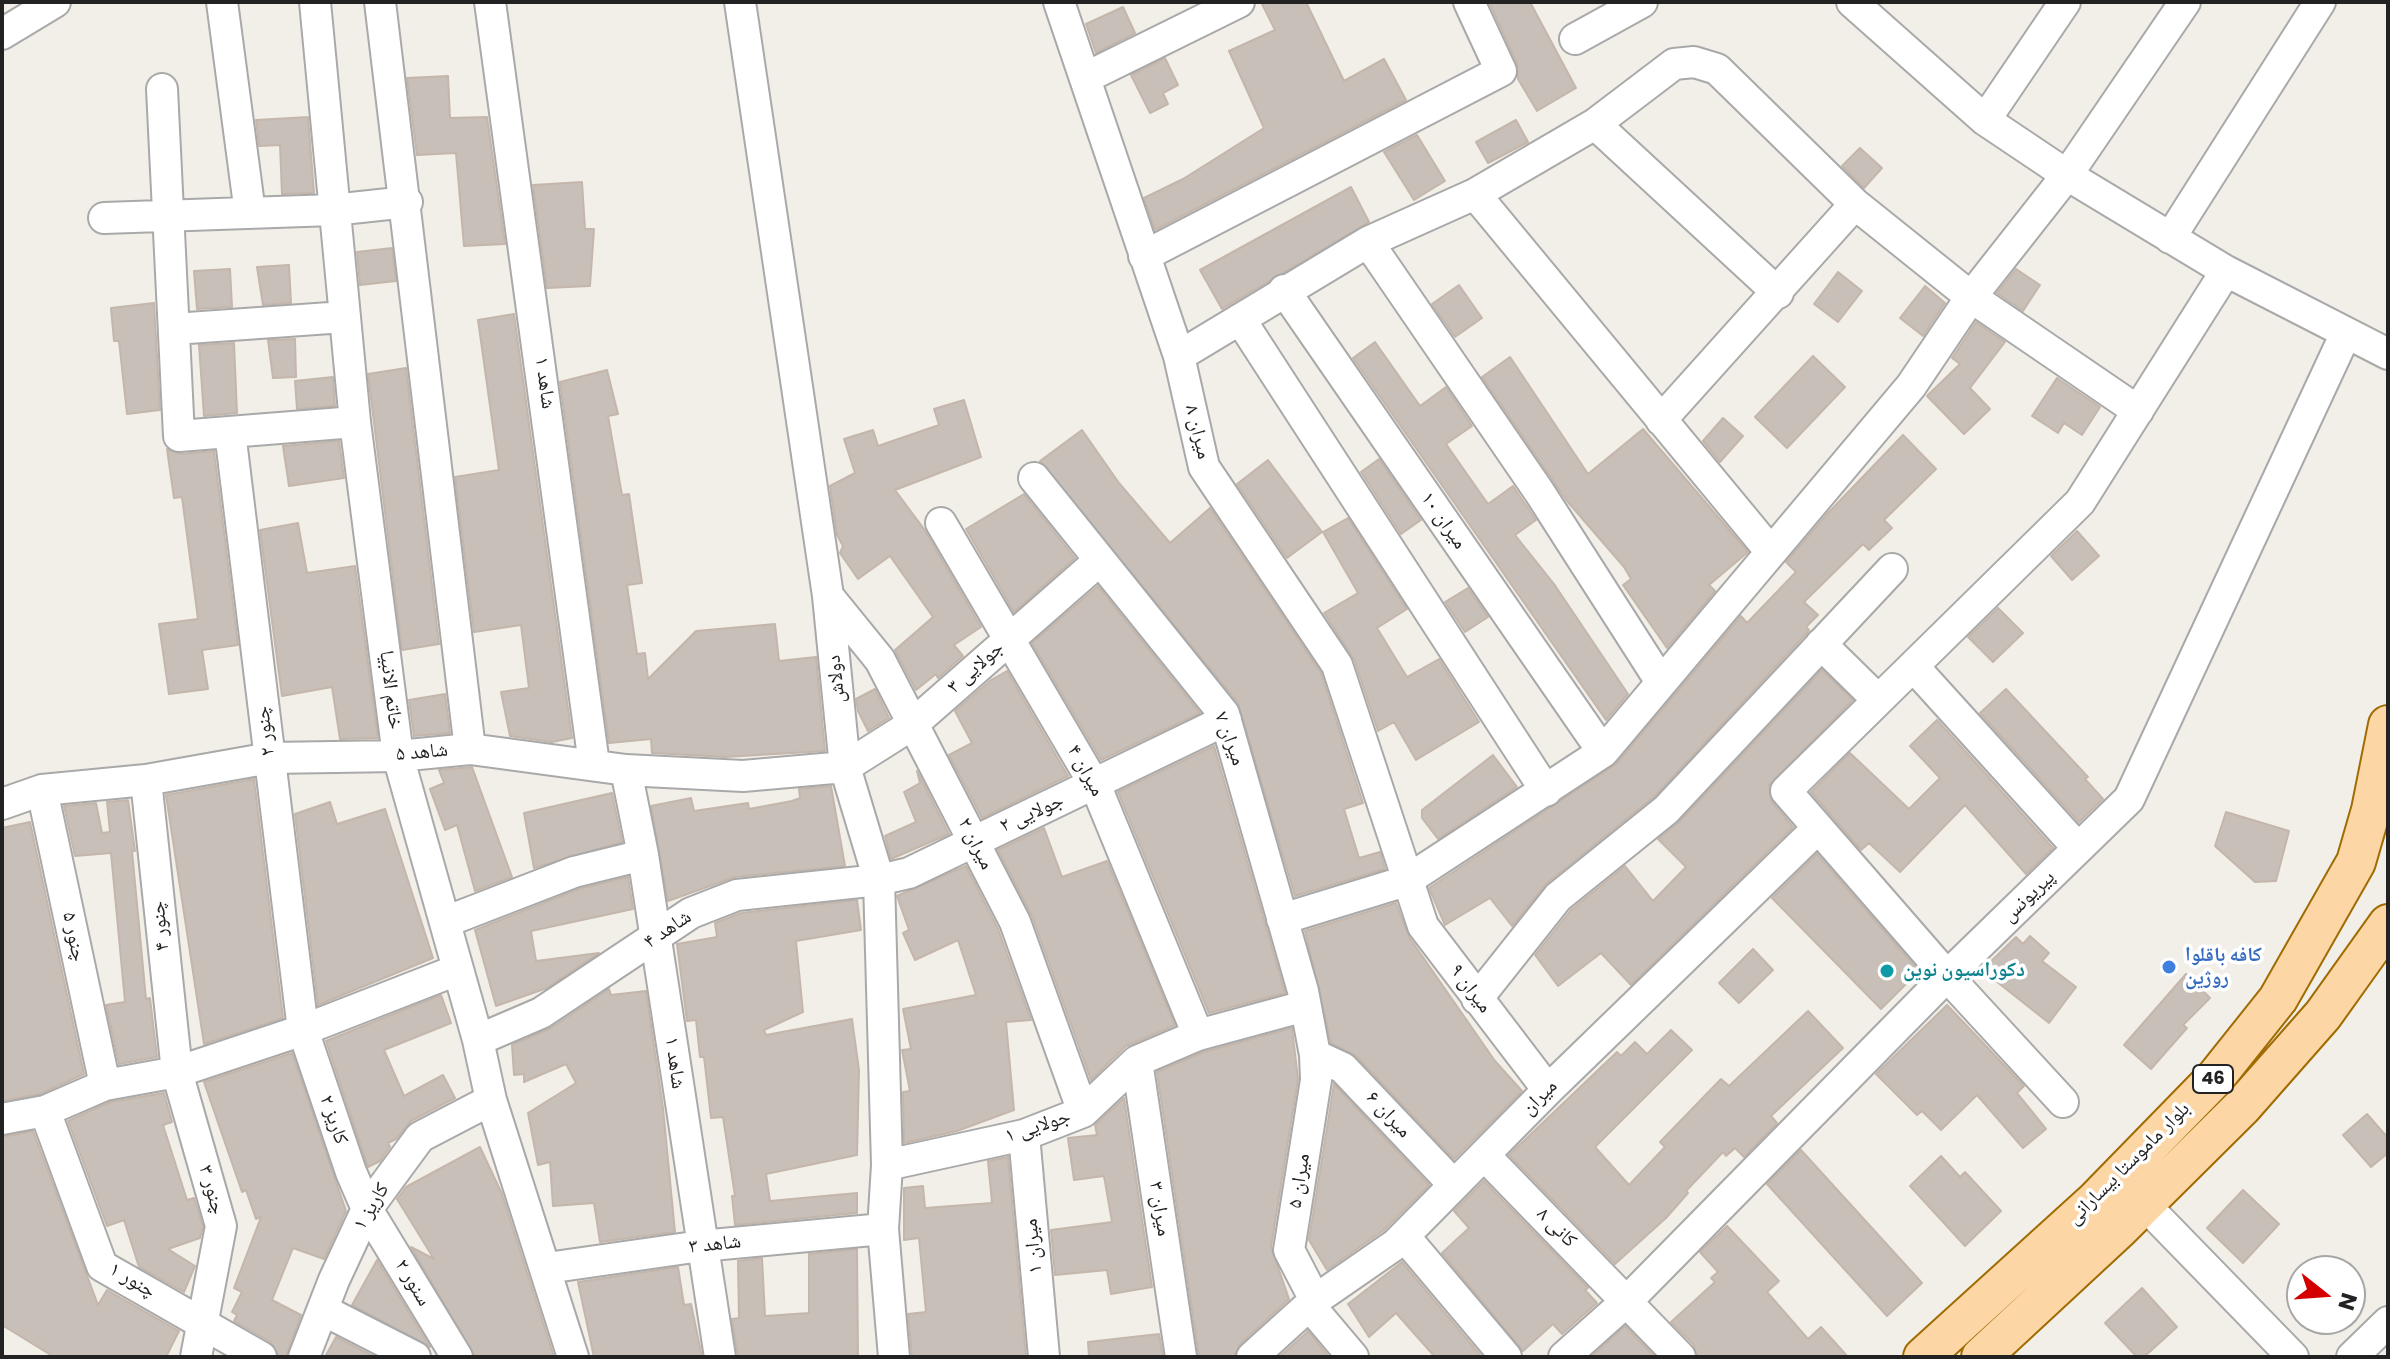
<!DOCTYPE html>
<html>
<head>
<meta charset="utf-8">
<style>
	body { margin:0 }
	#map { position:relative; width:2390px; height:1359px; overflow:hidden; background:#f2efe9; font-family:Poppins,sans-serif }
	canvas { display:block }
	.frame { position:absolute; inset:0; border:4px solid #222; pointer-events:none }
	.north { position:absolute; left:2286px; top:1255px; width:80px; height:80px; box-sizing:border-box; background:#fff; border:2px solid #a7a7a7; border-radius:50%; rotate:107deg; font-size:22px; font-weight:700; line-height:32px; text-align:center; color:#222 }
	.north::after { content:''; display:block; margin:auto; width:28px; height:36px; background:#d40000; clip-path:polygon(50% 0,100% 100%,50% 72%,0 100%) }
</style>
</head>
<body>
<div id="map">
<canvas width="2390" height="1359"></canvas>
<div class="frame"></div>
<div class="north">N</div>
</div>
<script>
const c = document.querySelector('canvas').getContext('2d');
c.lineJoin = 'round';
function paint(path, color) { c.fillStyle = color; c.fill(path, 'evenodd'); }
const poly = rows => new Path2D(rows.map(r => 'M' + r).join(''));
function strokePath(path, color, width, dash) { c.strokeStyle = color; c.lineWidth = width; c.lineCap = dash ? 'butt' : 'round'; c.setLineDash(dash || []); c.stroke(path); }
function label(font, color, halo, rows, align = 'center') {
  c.font = font + ' Poppins,"Noto Naskh Arabic",sans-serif'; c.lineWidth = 7; c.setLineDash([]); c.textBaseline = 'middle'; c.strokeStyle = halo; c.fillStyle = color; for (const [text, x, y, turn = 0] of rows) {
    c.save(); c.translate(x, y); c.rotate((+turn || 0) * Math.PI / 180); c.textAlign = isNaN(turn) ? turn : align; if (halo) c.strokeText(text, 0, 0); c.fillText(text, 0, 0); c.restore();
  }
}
const building = poly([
	[1261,2,1306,2,1344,81,1384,59,1406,100,1155,230,1144,198,1183,179,1264,128,1229,51,1275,30,1261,2],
	[1489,2,1530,2,1576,88,1537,111,1518,79,1517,63,1489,2],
	[1123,7,1135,33,1096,53,1086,24,1123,7],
	[1165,58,1178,85,1163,93,1168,104,1150,113,1131,75,1165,58],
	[448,76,450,118,487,117,505,244,464,246,456,153,417,155,407,78,448,76],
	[308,117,314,193,282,194,280,145,259,146,256,120,308,117],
	[1516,120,1528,142,1488,163,1476,142,1516,120],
	[1417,135,1445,181,1414,200,1384,152,1417,135],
	[1860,148,1882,168,1864,188,1842,166,1860,148],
	[582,182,585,229,594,229,590,286,547,288,533,185,582,182],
	[1351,187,1369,222,1222,309,1200,270,1351,187],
	[392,248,396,281,360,285,357,252,392,248],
	[289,265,291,303,263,305,257,267,289,265],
	[230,269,232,307,197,309,194,271,230,269],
	[2016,269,2040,285,2023,311,1997,293,2016,269],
	[1838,272,1862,291,1838,322,1814,304,1838,272],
	[1459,285,1482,318,1455,337,1432,304,1459,285],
	[1925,286,1945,303,1923,336,1900,318,1925,286],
	[154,303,160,410,127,414,119,341,114,341,111,308,154,303],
	[514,314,572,738,552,742,510,736,501,692,529,688,521,625,474,632,455,477,499,470,478,320,514,314],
	[1976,322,2005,342,1970,388,1990,409,1964,434,1927,396,1960,364,1952,358,1976,322],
	[295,339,296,377,273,378,268,340,295,339],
	[1375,342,1420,406,1446,387,1472,426,1446,444,1488,504,1513,486,1536,520,1515,535,1554,584,1628,694,1606,720,1353,358,1375,342],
	[234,343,237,413,204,416,199,345,234,343],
	[1813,356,1845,387,1787,448,1755,417,1813,356],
	[1510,357,1588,474,1643,429,1748,552,1709,585,1715,591,1667,648,1623,585,1631,579,1624,567,1567,501,1482,377,1510,357],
	[406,368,439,644,402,650,368,374,406,368],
	[607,370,618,414,608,416,622,495,629,494,642,583,627,585,637,654,645,653,648,679,696,631,775,624,779,661,816,657,825,751,725,757,652,753,651,739,609,743,560,382,607,370],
	[333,377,335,406,297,409,295,381,333,377],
	[2057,378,2100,407,2082,435,2064,423,2058,433,2032,416,2057,378],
	[964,400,981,457,895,490,924,529,981,627,954,645,963,656,938,678,936,674,916,690,895,650,933,617,890,556,858,579,840,553,843,546,837,535,830,486,855,473,844,439,873,430,878,446,939,425,934,409,964,400],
	[1723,418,1743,436,1720,462,1703,441,1723,418],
	[1082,430,1119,483,1170,543,1210,508,1321,673,1363,803,1344,809,1359,858,1380,852,1385,869,1295,896,1238,703,1040,461,1082,430],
	[1903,435,1936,469,1884,520,1892,528,1869,550,1863,544,1804,602,1818,615,1806,627,1809,630,1807,633,1654,797,1547,883,1512,926,1490,898,1445,925,1429,888,1616,764,1741,616,1747,623,1796,572,1786,562,1828,513,1903,435],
	[339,441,344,478,289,486,283,446,339,441],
	[167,449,180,454,214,451,238,645,202,650,208,689,169,694,159,624,198,619,182,497,174,498,167,449],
	[1379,459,1421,520,1401,534,1361,472,1379,459],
	[1268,460,1322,532,1287,558,1237,484,1268,460],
	[1024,494,1075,558,1014,612,966,529,1024,494],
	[1348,518,1407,609,1377,628,1407,677,1439,659,1479,722,1416,760,1394,722,1378,731,1354,659,1324,613,1358,593,1323,532,1348,518],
	[298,523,307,573,355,566,378,738,340,739,332,687,282,696,260,530,298,523],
	[2077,531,2099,556,2072,580,2051,556,2077,531],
	[1098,586,1200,713,1101,760,1032,643,1098,586],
	[1468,588,1488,617,1465,632,1445,602,1468,588],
	[1998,608,2023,633,1993,662,1968,637,1998,608],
	[1822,670,1853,700,1769,785,1772,802,1793,827,1631,985,1601,953,1558,986,1535,955,1571,910,1625,866,1653,901,1686,867,1658,839,1679,822,1822,670],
	[1007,671,1068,776,982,818,949,755,972,743,955,711,991,680,1007,671],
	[875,689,889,718,868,731,858,711,856,699,875,689],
	[2006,689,2088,777,2085,779,2103,799,2079,822,1980,713,2006,689],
	[445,694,450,733,414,736,409,700,445,694],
	[1937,720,2053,848,2026,874,1965,805,1900,872,1869,843,1861,850,1811,792,1850,753,1909,809,1940,778,1910,746,1937,720],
	[1214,746,1285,993,1209,1013,1118,792,1214,746],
	[1493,755,1517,787,1438,839,1422,818,1422,810,1493,755],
	[472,767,512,877,475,891,457,825,445,830,430,789,444,783,439,770,472,767],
	[917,771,949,834,891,859,885,836,916,822,904,792,920,783,917,771],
	[254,779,283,1018,204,1044,166,795,254,779],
	[831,786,845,866,735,877,668,901,651,806,691,798,694,811,748,803,749,809,792,801,800,798,799,789,831,786],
	[612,793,622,842,534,868,524,813,612,793],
	[128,800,135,851,132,851,146,999,150,998,157,1057,119,1064,106,1005,125,1002,111,853,75,856,64,806,96,803,102,833,110,832,107,802,128,800],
	[330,802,337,824,385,809,433,958,318,1005,295,814,330,802],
	[2226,812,2289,831,2276,881,2255,882,2215,846,2226,812],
	[30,822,84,1074,40,1094,2,1101,2,828,30,822],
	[1044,828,1062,877,1107,861,1175,1025,1126,1046,1091,1080,1032,916,998,850,1044,828],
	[1817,854,1919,971,1881,1009,1772,898,1817,854],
	[966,866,998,929,1031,1020,1006,1022,1014,1110,957,1131,904,1143,903,1092,910,1091,902,1050,911,1049,903,1009,976,995,958,940,915,960,903,933,909,930,897,896,966,866],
	[628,877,633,909,531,931,536,961,599,953,547,988,496,1006,475,930,579,889,628,877],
	[857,900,861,930,796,941,803,1012,764,1030,766,1035,852,1019,859,1070,857,1155,766,1174,770,1201,857,1193,857,1213,735,1225,732,1196,735,1196,723,1117,711,1118,704,1057,700,1057,696,1020,687,1021,677,944,717,937,715,923,741,913,857,900],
	[1396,903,1409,937,1495,1061,1522,1091,1454,1159,1356,1056,1331,1043,1305,931,1396,903],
	[2030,936,2049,953,2042,961,2076,987,2049,1023,1982,970,2016,937,2023,944,2030,936],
	[1753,949,1773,970,1739,1003,1719,983,1753,949],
	[2186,974,2210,998,2183,1025,2187,1028,2151,1069,2124,1045,2186,974],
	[609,989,611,995,646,991,663,1108,675,1232,600,1242,594,1203,553,1206,550,1162,538,1165,528,1113,576,1083,566,1064,524,1082,524,1074,514,1075,512,1045,551,1028,609,989],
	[441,995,451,1023,384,1050,404,1096,443,1075,455,1098,411,1121,396,1139,388,1143,390,1147,380,1161,368,1167,326,1041,441,995],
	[1947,1005,2024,1086,2017,1093,2046,1129,2023,1148,1977,1095,1941,1130,1922,1111,1917,1115,1876,1074,1947,1005],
	[1808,1011,1843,1048,1771,1116,1777,1123,1744,1157,1735,1148,1726,1156,1723,1152,1686,1191,1688,1193,1666,1218,1615,1264,1509,1155,1617,1052,1621,1056,1635,1042,1647,1054,1671,1030,1692,1050,1595,1147,1629,1185,1665,1147,1660,1142,1721,1079,1729,1086,1808,1011],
	[1292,1028,1298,1079,1271,1247,1289,1299,1240,1344,1234,1357,1199,1357,1157,1072,1204,1052,1292,1028],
	[292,1053,346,1211,324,1259,293,1248,272,1300,301,1315,286,1357,279,1357,271,1342,234,1321,237,1315,232,1312,242,1292,234,1288,261,1217,256,1219,246,1190,242,1192,204,1082,292,1053],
	[1334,1084,1429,1185,1384,1230,1327,1270,1309,1240,1334,1084],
	[164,1093,172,1122,163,1125,187,1200,194,1198,203,1227,200,1238,168,1249,195,1266,184,1292,139,1267,124,1220,107,1226,68,1121,110,1102,164,1093],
	[1124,1098,1152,1287,1111,1294,1107,1270,1055,1275,1051,1230,1112,1222,1104,1176,1074,1180,1068,1138,1097,1135,1095,1125,1124,1098],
	[2367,1114,2388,1138,2388,1153,2371,1167,2343,1135,2367,1114],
	[33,1131,98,1305,107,1290,179,1331,166,1357,54,1357,2,1325,2,1137,33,1131],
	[480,1147,502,1194,554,1357,475,1357,411,1247,434,1259,397,1199,406,1187,480,1147],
	[1801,1150,1922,1283,1887,1316,1767,1184,1801,1150],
	[1941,1156,1960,1177,1965,1172,2001,1211,1965,1246,1910,1186,1941,1156],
	[1008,1157,1026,1357,912,1357,908,1314,926,1312,919,1238,904,1240,904,1188,923,1186,925,1208,992,1203,988,1161,1008,1157],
	[1484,1181,1588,1288,1585,1290,1597,1303,1562,1334,1553,1324,1523,1351,1442,1253,1469,1228,1454,1211,1484,1181],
	[2243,1190,2279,1224,2243,1263,2207,1228,2243,1190],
	[1727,1226,1779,1281,1767,1292,1808,1339,1821,1327,1848,1357,1698,1357,1693,1344,1671,1322,1715,1282,1711,1278,1718,1272,1700,1252,1727,1226],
	[857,1249,858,1357,738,1357,732,1319,739,1318,738,1261,762,1258,765,1316,809,1313,809,1254,857,1249],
	[377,1260,430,1347,352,1305,377,1260],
	[1402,1262,1482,1357,1435,1357,1396,1313,1369,1337,1348,1304,1402,1262],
	[678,1267,684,1305,691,1304,702,1357,594,1357,578,1282,678,1267],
	[2142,1288,2177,1327,2144,1357,2137,1357,2105,1323,2142,1288],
	[1625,1326,1655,1357,1591,1357,1625,1326],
	[1308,1331,1329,1357,1279,1357,1305,1334,1308,1331],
	[1159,1334,1163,1357,1089,1357,1088,1342,1159,1334],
	[336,1337,375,1357,325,1357,336,1337]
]);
const minor = poly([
	[222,2,250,213],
	[315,2,355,422,398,756,478,1040,491,1100,573,1357],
	[380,2,470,749],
	[490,2,594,764],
	[740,2,828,596,845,767,879,880,887,1165,883,1229,894,1357],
	[1059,2,1179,356,1204,467,1337,665,1423,926,1548,1090],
	[1852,2,1985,120,2067,175,2226,271,2388,354],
	[2,34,55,2],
	[1575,39,1642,2],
	[1087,77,1239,2],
	[162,89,179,436,355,422],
	[1985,120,2065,2],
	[1595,124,1778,293],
	[1475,194,1771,552],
	[104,218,333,210,407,202],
	[2170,238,2320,2],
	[1368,242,1540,493,1661,682],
	[1144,256,1501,71,1469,2],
	[1284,290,1603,752],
	[1240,319,1546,791],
	[174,329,344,317],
	[1179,356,1368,242,1475,194,1595,124,1674,64,1694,62,1717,69,1855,204,1971,297,2138,411],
	[1661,420,1855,204],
	[230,432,303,1030,351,1172,367,1209,457,1357],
	[1034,478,1224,714,1303,991,1315,1055,1316,1080,1289,1250,1315,1300],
	[941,523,1097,789,1198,1035],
	[828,596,880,660,1015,922,1083,1112],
	[1821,644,1878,700],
	[1913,666,2078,848],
	[626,770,643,855,720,1357],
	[146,780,177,1072,221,1226,196,1357],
	[42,790,105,1085],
	[2,804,42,790,146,780,270,758,398,756,470,749,626,770,743,776,845,767,913,724,1100,560],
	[1282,919,1406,881,1603,752,1911,386,1971,297,2067,175,2185,2],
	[445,922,574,872,643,855],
	[1477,999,1558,897,1666,810,1892,569],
	[478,1040,541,1013,691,913,737,895,879,880,909,873,1226,720],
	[1315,1055,1343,1068,1454,1185],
	[1137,1061,1181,1357],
	[2063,1102,1947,976,1786,791,2080,502,2226,271],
	[45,1111,102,1266,261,1357],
	[2,1119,45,1111,105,1085,177,1072,303,1030,457,970],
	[1024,1135,1044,1357],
	[1484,1155,1680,1357],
	[887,1165,1024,1135,1083,1112,1137,1061,1198,1035,1305,1006],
	[2144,1204,2293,1357],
	[1404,1236,1506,1357],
	[547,1268,701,1246,883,1229],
	[1310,1306,1353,1357],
	[323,1310,415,1357],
	[304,1357,334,1280,367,1209,420,1137,491,1100],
	[1252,1357,1315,1300,1396,1244,1548,1090,1818,828],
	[1564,1357,1628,1300,1947,976,2129,799,2346,333],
	[2352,1357,2388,1322]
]);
const major = poly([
	[1923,1357,2096,1200,2215,1078,2278,999,2356,862,2371,810,2388,725],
	[1981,1357,2120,1228,2242,1107,2323,1015,2388,924]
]);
const markers = [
	[2169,967,8,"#3f7fe0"],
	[1887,971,8,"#0f9aa8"]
];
const shields = [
	[2213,1079,40]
];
const shieldNames = [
	["46",2213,1079]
];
const streetNames = [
	["شاهد ۱",544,383,82],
	["میران ۸",1197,432,76],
	["میران ۱۰",1443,521,55],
	["جولایی ۳",976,668,-42],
	["دولاش",837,679,-96],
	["خاتم الانبیا",390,690,83],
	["چنور ۲",266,731,-97],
	["میران ۷",1229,739,70],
	["شاهد ۵",422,753,-5],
	["میران ۴",1085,771,61],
	["جولایی ۲",1032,814,-24],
	["میران ۲",975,844,63],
	["پیریونس",2029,897,-44],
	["چنور ۴",161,926,-96],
	["شاهد ۴",668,930,-34],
	["چنور ۵",73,937,78],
	["میران ۹",1470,989,53],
	["شاهد ۱",674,1063,82],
	["میران",1540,1098,-45],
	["میران ۶",1388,1115,47],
	["کاریز ۲",333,1120,71],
	["جولایی ۱",1038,1127,-18],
	["بلوار ماموستا بیسارانی",2129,1164,-45],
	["میران ۵",1300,1181,-81],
	["چنور ۳",211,1190,74],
	["کاریز ۱",372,1207,-59],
	["میران ۳",1159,1209,81],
	["کانی ۸",1556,1228,45],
	["شاهد ۳",715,1245,-6],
	["میران ۱",1034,1246,-95],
	["چنور ۱",132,1281,31],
	["سنور ۲",412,1283,59]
];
const shopNames = [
	["کافه باقلوا",2185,956],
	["روژین",2185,979]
];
const cultureNames = [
	["دکوراسیون نوین",1903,971]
];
paint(building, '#c7bfb8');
strokePath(building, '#c4b6ab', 2);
strokePath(minor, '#a9a9a9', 34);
strokePath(major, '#a06b00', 42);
strokePath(minor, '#fff', 30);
strokePath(major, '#fcd6a4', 38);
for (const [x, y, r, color] of markers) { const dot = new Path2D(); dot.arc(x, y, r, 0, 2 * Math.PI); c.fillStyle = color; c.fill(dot); strokePath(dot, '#fff', 3); }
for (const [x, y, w] of shields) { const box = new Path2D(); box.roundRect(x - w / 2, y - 14, w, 28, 6); c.fillStyle = '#fff'; c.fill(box); strokePath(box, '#222', 2); }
label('bold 18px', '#222', null, shieldNames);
label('20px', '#222', '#fff', streetNames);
label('bold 20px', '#366cbe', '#fff', shopNames, 'left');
label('bold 20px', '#0d838f', '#fff', cultureNames, 'left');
</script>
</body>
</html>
